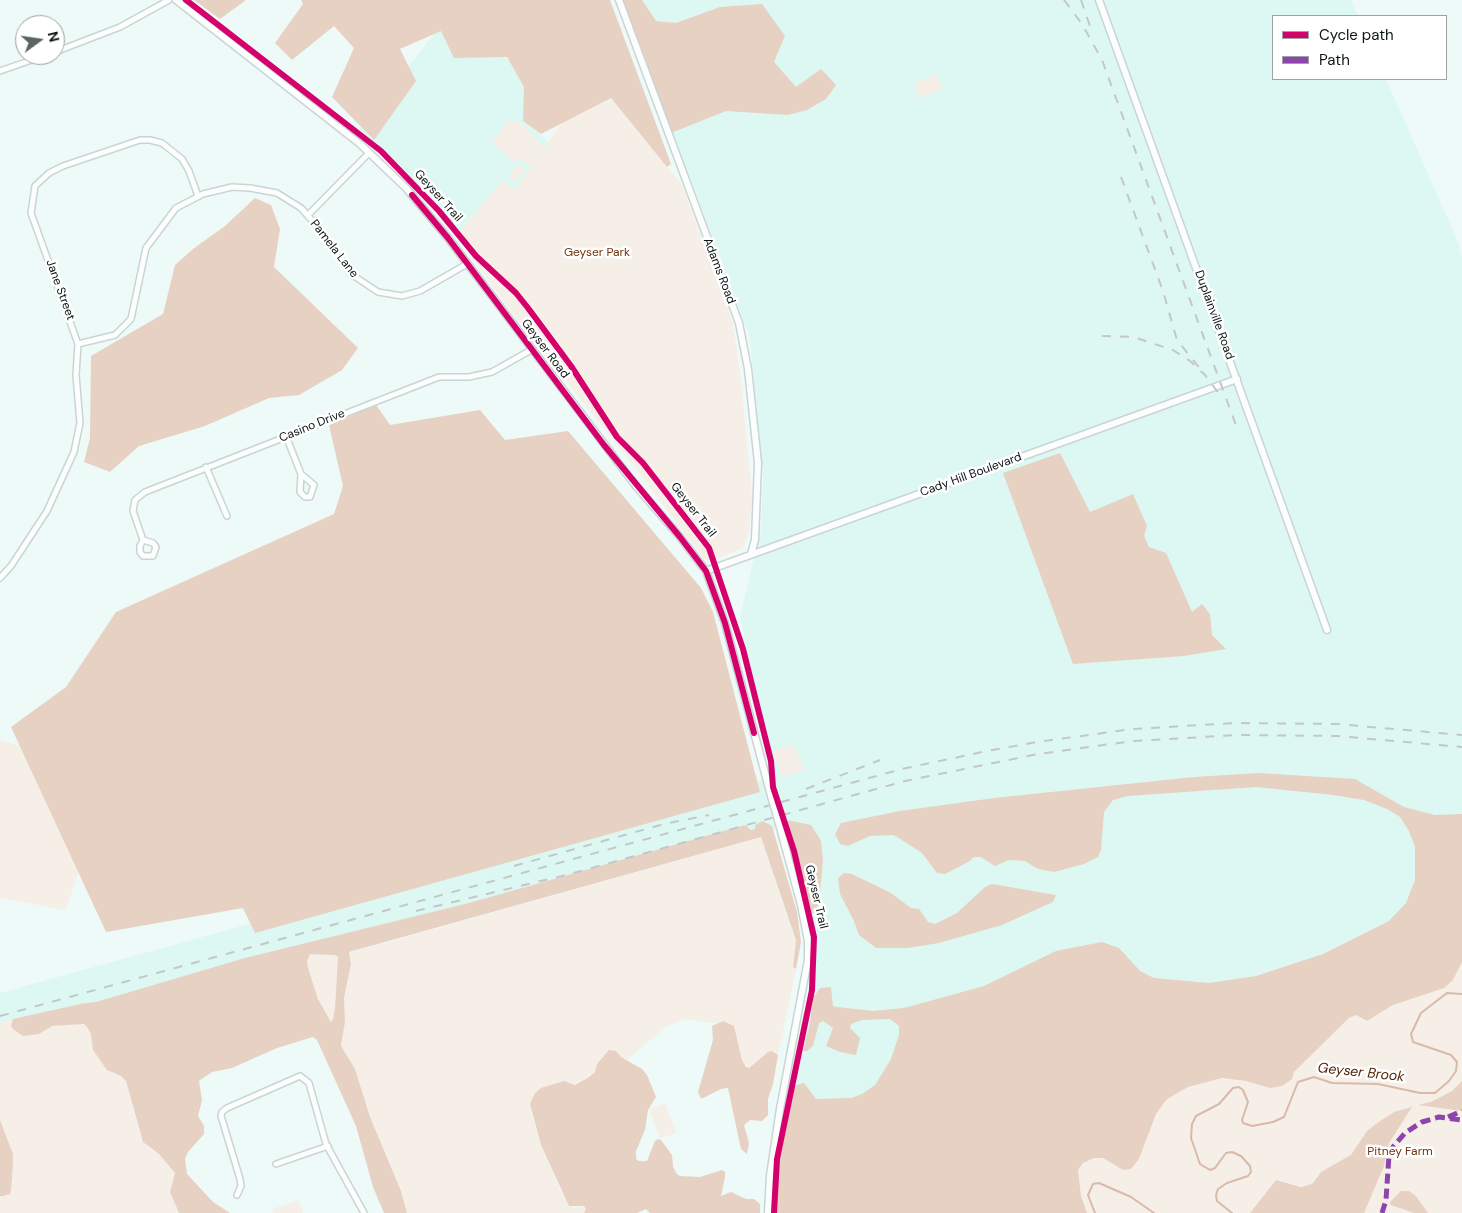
<!DOCTYPE html>
<html>
<head>
<meta charset="utf-8">
<style>
	body { margin:0 }
	#map { position:relative; width:1462px; height:1213px; overflow:hidden; background:#edfaf7; font-family:"DM Sans",sans-serif }
	canvas { display:block }
	.legend { position:absolute; left:1272px; top:15px; width:175px; height:65px; box-sizing:border-box; background:#fff; border:1px solid #9ea2a1; margin:0; padding:6px 9px; list-style:none; font-size:15px; color:#0c1615 }
	.legend li { display:flex; align-items:center; gap:10px; height:25px }
	.legend b { width:25px; border:1px solid #9ea2a1 }
	.north { position:absolute; left:15px; top:15px; width:50px; height:50px; box-sizing:border-box; background:#fff; border:1px solid #9ea2a1; border-radius:50%; rotate:76deg; font-size:14px; font-weight:700; line-height:20px; text-align:center; color:#0c1615 }
	.north::after { content:''; display:block; margin:auto; width:18px; height:22px; background:#5b6664; clip-path:polygon(50% 0,100% 100%,50% 72%,0 100%) }
</style>
</head>
<body>
<div id="map">
<canvas width="1462" height="1213"></canvas>
<ul class="legend">
<li><b style="height:6px;background:#d6006c"></b>Cycle path</li>
<li><b style="height:6px;background:#8e44ad"></b>Path</li>
</ul>
<div class="north">N</div>
</div>
<script>
const c = document.querySelector('canvas').getContext('2d');
c.lineJoin = 'round';
function paint(path, color) { c.fillStyle = color; c.fill(path, 'evenodd'); }
const poly = rows => new Path2D(rows.map(r => 'M' + r).join(''));
function strokePath(path, color, width, dash) { c.strokeStyle = color; c.lineWidth = width; c.lineCap = dash ? 'butt' : 'round'; c.setLineDash(dash || []); c.stroke(path); }
function label(font, color, halo, rows, align = 'center') {
  c.font = font + ' "DM Sans",sans-serif'; c.lineWidth = 5; c.setLineDash([]); c.textBaseline = 'middle'; c.strokeStyle = halo; c.fillStyle = color; for (const [text, x, y, turn = 0] of rows) {
    c.save(); c.translate(x, y); c.rotate((+turn || 0) * Math.PI / 180); c.textAlign = isNaN(turn) ? turn : align; if (halo) c.strokeText(text, 0, 0); c.fillText(text, 0, 0); c.restore();
  }
}
const built = poly([
	[623,0,1351,0,1358,16,1273,16,1273,79,1386,79,1457,240,1462,257,1462,822,1437,915,1012,1213,772,1213,774,1160,812,978,811,933,770,778,740,617,761,529,763,480,750,337],
	[441,25,501,53,531,86,525,121,548,142,515,190,502,181,457,234,385,155,358,131],
	[762,780,776,830,301,963,0,1035,0,993,289,913,624,815]
]);
const green = poly([
	[937,74,942,89,919,98,914,83],
	[611,98,682,185,733,323,741,378,752,497,749,532,743,548,714,560,704,559,634,466,566,381,564,382,480,269,457,234,502,181,515,190,536,160,529,167,520,158,514,162,492,143,508,120,521,123,544,148,562,122],
	[518,164,526,170,515,182,508,176],
	[0,740,45,754,85,852,66,910,0,898],
	[793,744,805,769,782,777,773,751],
	[761,837,796,940,793,967,796,969,778,1055,776,1053,757,1061,749,1068,742,1060,737,1037,723,1021,715,1023,684,1019,664,1028,627,1060,621,1057,604,1055,595,1072,574,1085,568,1081,531,1113,541,1145,561,1191,573,1208,584,1206,586,1209,584,1213,407,1213,401,1191,370,1117,355,1069,341,1046,345,1022,344,998,351,964,349,953],
	[310,954,335,955,338,957,335,1008,333,1019,331,1022,318,999,308,968,307,961],
	[1462,962,1462,1213,1356,1213,1318,1174,1312,1184,1305,1187,1276,1180,1250,1213,1087,1213,1081,1196,1078,1170,1083,1163,1094,1158,1103,1158,1123,1170,1131,1169,1139,1159,1156,1114,1166,1100,1177,1093,1188,1087,1222,1078,1246,1081,1270,1088,1291,1079,1294,1072,1349,1018,1356,1015,1367,1021,1393,1005,1453,980],
	[13,1019,11,1026,39,1034,52,1026,84,1024,87,1027,91,1034,93,1050,100,1059,113,1074,121,1076,126,1081,141,1138,149,1148,159,1154,175,1173,170,1192,179,1213,0,1213,0,1196,3,1196,13,1162,13,1154,0,1120,0,1023],
	[665,1103,676,1133,660,1139,649,1109],
	[299,1200,303,1213,273,1213,272,1209]
]);
const forest = poly([
	[194,0,246,0,220,19],
	[301,0,610,0,671,164,667,167,611,98,541,134,523,121,524,87,507,57,454,58,441,31,400,49,416,81,374,140,332,97,354,48,334,26,292,60,275,43,303,4],
	[623,0,642,0,656,21,676,23,720,7,762,4,785,36,774,62,796,87,821,69,836,85,826,99,807,110,788,115,726,111,671,133],
	[255,198,271,205,280,229,274,267,358,348,342,370,299,395,269,398,205,426,139,446,110,472,84,462,90,438,91,356,163,314,175,265,193,249,225,226],
	[376,405,390,425,480,410,505,440,568,431,701,588,713,612,760,792,255,933,243,908,106,932,11,727,66,687,116,612,334,514,343,486,329,425],
	[1060,453,1090,512,1133,494,1147,526,1144,536,1149,547,1166,553,1192,612,1202,604,1210,614,1212,635,1226,649,1184,656,1073,664,1003,473],
	[1258,773,1355,779,1404,807,1435,815,1462,814,1462,962,1453,980,1444,988,1393,1005,1367,1021,1356,1015,1349,1018,1294,1072,1292,1079,1282,1086,1270,1088,1246,1081,1222,1078,1188,1087,1177,1093,1166,1100,1156,1114,1139,1159,1131,1169,1123,1170,1103,1158,1094,1158,1083,1163,1078,1170,1081,1196,1087,1213,776,1213,780,1142,793,1086,804,1083,816,1099,851,1098,862,1094,875,1085,891,1059,899,1035,899,1026,890,1019,862,1020,851,1024,850,1028,860,1038,856,1055,840,1052,826,1046,833,1028,823,1021,819,1023,813,1046,807,1051,803,1051,810,1023,813,998,820,988,831,987,833,1006,837,1007,873,1011,904,1008,984,986,1056,951,1102,942,1119,948,1140,971,1154,978,1209,983,1256,976,1323,954,1389,921,1406,903,1415,880,1415,847,1409,831,1400,817,1387,809,1364,800,1333,795,1256,787,1128,796,1113,800,1104,812,1101,850,1098,857,1084,864,1054,872,1038,869,1025,861,1009,860,995,866,981,857,974,857,968,862,945,874,937,873,922,853,894,835,870,836,848,846,840,844,835,834,841,823,900,811,994,798,1194,777],
	[787,820,811,825,821,841,823,861,820,891,817,910,812,914],
	[762,821,772,826,797,912,801,942,796,969,793,967,796,940,761,837,349,952,351,964,344,998,345,1022,341,1046,355,1069,370,1117,401,1191,407,1213,384,1213,373,1187,356,1126,317,1040,313,1037,277,1048,232,1068,212,1072,199,1081,202,1100,198,1116,204,1126,204,1134,188,1152,185,1159,187,1174,213,1202,230,1213,179,1213,170,1192,175,1173,159,1154,143,1142,126,1081,121,1076,107,1070,93,1050,91,1034,87,1027,84,1024,52,1026,39,1034,23,1036,13,1029,11,1026,13,1019,80,1004,96,1002,245,958,469,903,745,825,751,830,755,829,755,825],
	[310,954,335,955,338,957,335,1008,333,1019,331,1022,318,999,308,968,307,961],
	[844,873,852,874,891,893,911,908,919,909,928,922,935,924,957,913,985,887,992,884,1056,895,1053,902,1002,925,939,943,908,948,876,948,859,935,854,921,840,894,838,878],
	[723,1021,734,1026,742,1060,746,1067,749,1068,768,1052,772,1051,778,1055,773,1084,768,1099,768,1115,762,1121,750,1120,744,1125,749,1143,747,1154,741,1149,728,1088,721,1089,701,1099,698,1092,713,1040,712,1026],
	[609,1050,616,1051,621,1057,642,1069,647,1075,656,1097,648,1110,645,1130,636,1151,636,1159,639,1161,647,1161,655,1141,658,1139,661,1140,672,1155,673,1167,677,1174,680,1176,700,1177,722,1170,725,1172,725,1177,721,1196,731,1192,746,1199,754,1199,760,1204,760,1213,650,1213,646,1209,637,1213,584,1213,586,1209,584,1206,569,1206,541,1145,530,1104,535,1093,541,1088,564,1081,575,1085,589,1077,595,1072,597,1064],
	[1462,1081,1462,1111,1418,1105,1431,1102,1452,1091],
	[1412,1107,1389,1143,1384,1166,1364,1213,1250,1213,1276,1180,1301,1187,1312,1184,1321,1172,1351,1155,1367,1131,1380,1121,1394,1112],
	[0,1120,13,1154,13,1162,11,1190,10,1194,3,1196,0,1196],
	[1401,1191,1409,1191,1416,1196,1428,1213,1414,1213,1391,1205,1390,1202]
]);
const stream = poly([
	[1095,1213,1088,1195,1093,1184,1099,1183,1131,1197,1154,1213],
	[1232,1213,1217,1201,1216,1195,1218,1189,1227,1183,1248,1176,1251,1172,1250,1166,1241,1156,1232,1152,1226,1153,1215,1168,1210,1170,1200,1164,1191,1138,1192,1124,1196,1116,1219,1104,1233,1088,1239,1087,1243,1090,1248,1102,1242,1120,1243,1123,1252,1126,1273,1122,1284,1117,1298,1082,1314,1077,1332,1083,1378,1084,1420,1093,1435,1093,1449,1081,1456,1071,1457,1062,1451,1055,1413,1042,1411,1034,1421,1013,1447,993,1462,994]
]);
const minor = poly([
	[55,52,120,27,169,0],
	[0,71,46,55],
	[308,215,369,153],
	[78,344,115,335,131,319,146,248,176,208,203,194,232,187,250,188,277,193,301,208,323,233,351,274,378,292,402,296,420,291,467,264],
	[286,436,301,474],
	[206,467,227,516],
	[301,474,314,485,310,497,305,497,300,492,301,474],
	[143,540,140,546,140,552,143,556,153,556,156,547,153,543,143,540,133,511,135,500,145,492,439,377,469,377,492,372,531,350],
	[0,578,11,566,47,511,74,452,80,423,76,375,78,344,31,213,35,186,49,173,63,166,140,140,150,140,162,143,182,159,189,171,198,196],
	[276,1164,328,1146],
	[237,1195,241,1186,240,1179,221,1116,222,1112,227,1108,300,1076,309,1083,326,1144,364,1213]
]);
const tertiary = poly([
	[176,0,360,144,406,188,448,238,636,486,680,537,706,571,725,623,771,796],
	[619,0,739,323,748,369,758,463,755,540,751,554],
	[1099,0,1327,630],
	[706,571,1237,379],
	[768,1213,770,1176,780,1109,808,960,808,941,801,905,778,820]
]);
const rail = poly([
	[1064,0,1082,24,1102,60,1237,428],
	[1081,0,1092,32],
	[1121,177,1163,291,1177,340,1205,375],
	[1102,336,1133,337,1173,350,1190,361,1205,375,1223,399],
	[806,789,880,760],
	[514,866,664,824,709,815],
	[416,911,570,874,905,781,1038,754,1133,741,1238,735,1337,736,1462,747],
	[0,1016,902,769,987,751,1037,742,1132,729,1237,723,1337,724,1462,735]
]);
const tertiaryBridge = poly([
	[771,796,778,820]
]);
const quiet = poly([
	[1448,1117,1462,1111],
	[1382,1213,1386,1200,1389,1155,1393,1147,1405,1133,1422,1122,1439,1117,1462,1120]
]);
const cycleway = poly([
	[186,0,381,151,439,211,476,256,516,293,528,308,571,366,617,437,643,463,709,548,743,649,771,761,773,787,794,851,814,937,812,990,777,1159,774,1213],
	[412,195,448,238,604,445,680,537,706,571,725,623,754,733]
]);
const streetNames = [
	["Geyser Trail",438,196,48],
	["Pamela Lane",334,249,52],
	["Adams Road",719,271,69],
	["Jane Street",60,290,70],
	["Duplainville Road",1214,315,70],
	["Geyser Road",545,349,53],
	["Casino Drive",312,426,-22],
	["Cady Hill Boulevard",971,475,-20],
	["Geyser Trail",693,510,52],
	["Geyser Trail",816,897,77]
];
const parkNames = [
	["Geyser Park",597,253],
	["Pitney Farm",1400,1152]
];
const waterNames = [
	["Geyser Brook",1361,1073,6]
];
paint(built, '#ddf8f2');
paint(green, '#f5efe8');
paint(forest, '#e7d1c2');
strokePath(stream, '#d9baa9', 2);
strokePath(minor, '#cad5d3', 8);
strokePath(tertiary, '#cad5d3', 9);
strokePath(minor, '#fcfefe', 5);
strokePath(tertiary, '#fcfefe', 6);
strokePath(rail, '#c4c7c7', 2, [9, 9]);
strokePath(tertiaryBridge, '#cad5d3', 9, []);
strokePath(tertiaryBridge, '#fcfefe', 6);
strokePath(quiet, '#8e44ad', 5, [10, 5]);
strokePath(cycleway, '#d6006c', 6);
label('12px', '#0c1615', '#fff', streetNames);
label('12px', '#713410', '#fff', parkNames);
label('italic 14px', '#54250b', '#fff', waterNames);
</script>
</body>
</html>
